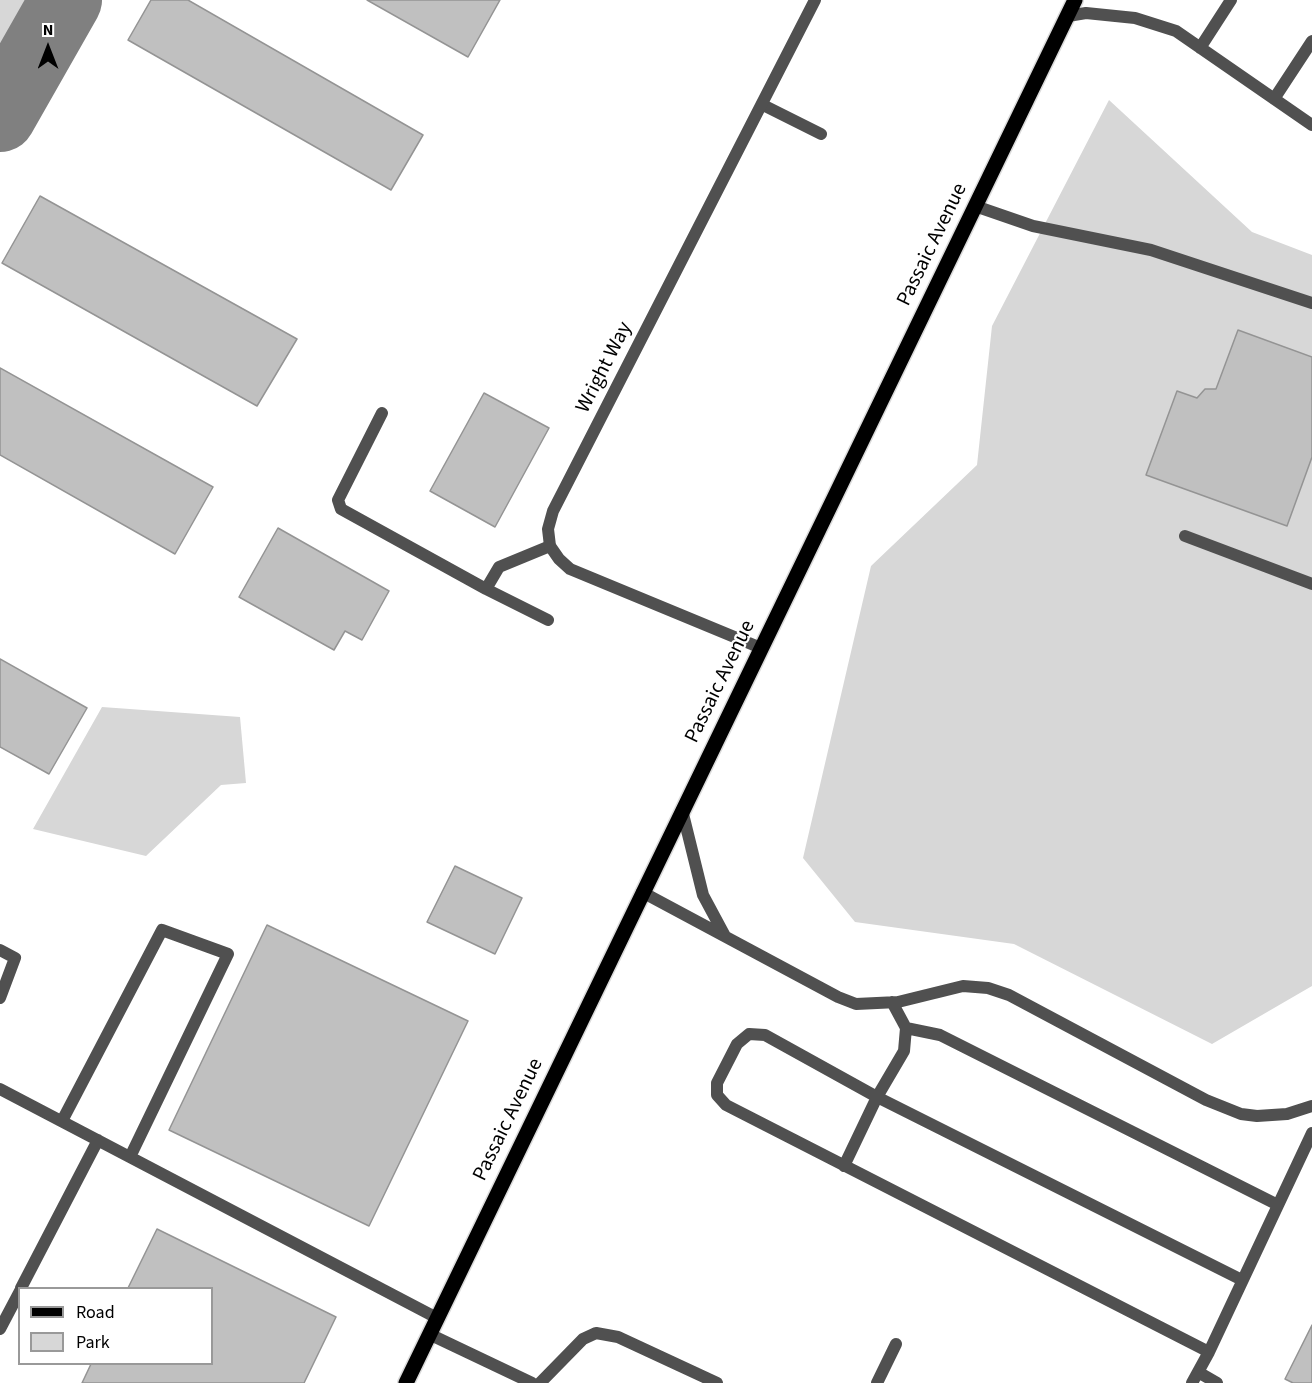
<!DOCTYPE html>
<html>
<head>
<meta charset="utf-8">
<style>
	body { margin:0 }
	#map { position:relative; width:1312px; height:1383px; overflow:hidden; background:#fff; font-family:"Source Sans 3",sans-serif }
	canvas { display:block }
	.legend { position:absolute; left:18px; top:1287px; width:195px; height:78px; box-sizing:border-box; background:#fff; border:2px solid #999; margin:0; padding:8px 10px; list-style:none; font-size:18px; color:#000 }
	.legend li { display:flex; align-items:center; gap:12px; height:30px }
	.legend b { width:30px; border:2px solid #999 }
	.north { position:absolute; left:18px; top:18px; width:60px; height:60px; -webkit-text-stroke:4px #fff; paint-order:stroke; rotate:0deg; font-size:16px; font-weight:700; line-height:24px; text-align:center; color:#000 }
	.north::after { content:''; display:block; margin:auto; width:21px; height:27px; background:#000; clip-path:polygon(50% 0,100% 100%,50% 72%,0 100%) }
</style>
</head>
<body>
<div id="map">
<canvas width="1312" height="1383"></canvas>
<ul class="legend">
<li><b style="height:8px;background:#000"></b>Road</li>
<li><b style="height:16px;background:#d7d7d7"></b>Park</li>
</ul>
<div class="north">N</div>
</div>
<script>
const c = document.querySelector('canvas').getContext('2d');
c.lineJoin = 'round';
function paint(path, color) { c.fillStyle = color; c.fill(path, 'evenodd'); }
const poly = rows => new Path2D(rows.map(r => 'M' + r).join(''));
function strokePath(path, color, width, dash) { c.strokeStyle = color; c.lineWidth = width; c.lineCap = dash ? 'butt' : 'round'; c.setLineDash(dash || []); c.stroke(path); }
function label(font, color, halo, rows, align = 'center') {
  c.font = font + ' "Source Sans 3",sans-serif'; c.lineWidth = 4.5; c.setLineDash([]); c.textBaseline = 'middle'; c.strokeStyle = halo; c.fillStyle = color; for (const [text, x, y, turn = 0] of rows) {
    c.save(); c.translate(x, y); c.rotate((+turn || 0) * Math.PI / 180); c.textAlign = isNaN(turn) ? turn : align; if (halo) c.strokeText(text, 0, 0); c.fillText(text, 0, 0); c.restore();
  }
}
const green = poly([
	[0,0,40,0,0,71],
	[1109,100,1252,232,1312,255,1312,986,1212,1044,1014,944,855,922,803,858,871,566,977,465,992,326],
	[102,707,240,717,246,783,221,785,146,856,33,829]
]);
const taxiway = poly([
	[0,116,66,0]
]);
const building = poly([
	[151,0,188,0,423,135,391,190,128,40,151,0],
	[367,0,500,0,468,57,367,0],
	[40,196,297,339,257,406,2,263,40,196],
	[1238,330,1312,357,1312,457,1287,526,1146,475,1177,391,1197,398,1205,389,1216,389,1238,330],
	[0,368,213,487,175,554,0,455,0,368],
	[484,393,549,428,495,527,430,491,484,393],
	[278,528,389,591,362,640,345,631,334,650,239,597,278,528],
	[0,659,87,708,49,774,0,747,0,659],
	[455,866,522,898,495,954,427,922,455,866],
	[267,925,468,1021,369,1226,169,1130,267,925],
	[157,1229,336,1317,304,1383,82,1383,91,1364,212,1364,212,1288,128,1288,157,1229],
	[1312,1325,1312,1383,1293,1383,1285,1379,1312,1325]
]);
const service = poly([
	[1068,16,1086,13,1135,18,1176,31,1312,125],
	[1200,48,1231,0],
	[1274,99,1312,41],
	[763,105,821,134],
	[975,206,1033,226,1151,250,1312,303],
	[382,413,338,500,341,509,486,589],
	[1185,536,1312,584],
	[548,620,486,589,499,567,550,546],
	[682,810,703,895,725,936],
	[642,892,838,997,856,1004,898,1002,963,986,988,988,1009,995,1206,1100,1241,1114,1257,1116,1287,1114,1312,1106],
	[0,950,15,958,0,998],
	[892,1002,906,1028,904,1051,877,1097,765,1035,749,1034,737,1044,717,1083,717,1095,726,1105,1209,1352,1192,1383],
	[906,1028,940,1035,1278,1205],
	[0,1089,437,1318],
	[62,1121,162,930,228,954,130,1157],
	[844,1166,877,1097,1242,1280],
	[21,1288,98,1140],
	[0,1329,20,1291],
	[429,1334,532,1383],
	[1209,1352,1312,1133],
	[1198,1372,1217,1383],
	[540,1383,583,1339,596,1333,618,1337,717,1383],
	[877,1383,896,1344]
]);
const minor = poly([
	[761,648,570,569,559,559,550,546,548,529,553,511,815,0]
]);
const primary = poly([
	[406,1383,1075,0]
]);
const streetNames = [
	["Passaic Avenue",933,245,-64],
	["Wright Way",605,368,-63],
	["Passaic Avenue",721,682,-64],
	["Passaic Avenue",509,1120,-64]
];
paint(green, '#d7d7d7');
strokePath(taxiway, '#808080', 72);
paint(building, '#c0c0c0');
strokePath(building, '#949494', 1.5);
strokePath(primary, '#dbdbdb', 18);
strokePath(service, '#505050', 12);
strokePath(minor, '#505050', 12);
strokePath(primary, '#000', 15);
label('21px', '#000', '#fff', streetNames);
</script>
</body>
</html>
